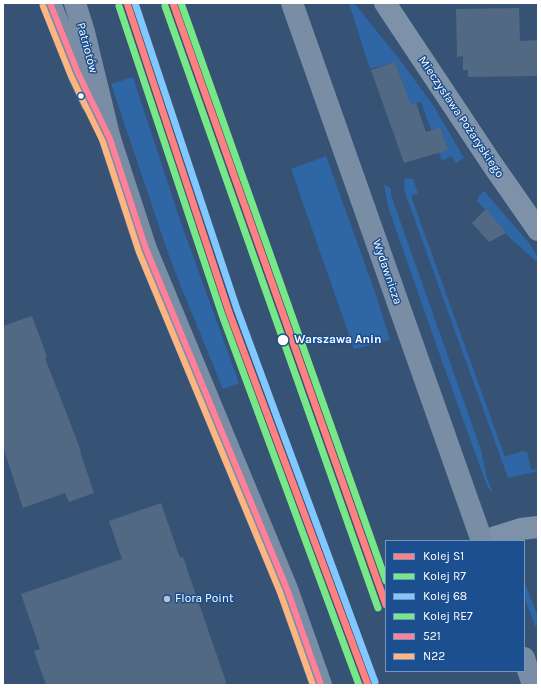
<!DOCTYPE html>
<html>
<head>
<meta charset="utf-8">
<style>
	body { margin:0 }
	#map { position:relative; width:541px; height:688px; overflow:hidden; background:#365274; font-family:Karla,sans-serif }
	canvas { display:block }
	.frame { position:absolute; inset:0; border:4px solid #fff; pointer-events:none }
	.legend { position:absolute; left:385px; top:540px; width:140px; height:132px; box-sizing:border-box; background:#1b4f8f; border:1px solid #7695bc; margin:0; padding:5px 7px; list-style:none; font-size:12px; color:#fff }
	.legend li { display:flex; align-items:center; gap:8px; height:20px }
	.legend b { width:20px; border:1px solid #7695bc }
</style>
</head>
<body>
<div id="map">
<canvas width="541" height="688"></canvas>
<div class="frame"></div>
<ul class="legend">
<li><b style="height:5px;background:#ff8080"></b>Kolej S1</li>
<li><b style="height:5px;background:#76e888"></b>Kolej R7</li>
<li><b style="height:5px;background:#80c8ff"></b>Kolej 68</li>
<li><b style="height:5px;background:#76e888"></b>Kolej RE7</li>
<li><b style="height:5px;background:#ff8098"></b>521</li>
<li><b style="height:5px;background:#ffb580"></b>N22</li>
</ul>
</div>
<script>
const c = document.querySelector('canvas').getContext('2d');
c.lineJoin = 'round';
function paint(path, color) { c.fillStyle = color; c.fill(path, 'evenodd'); }
const poly = rows => new Path2D(rows.map(r => 'M' + r).join(''));
function strokePath(path, color, width, dash) { c.strokeStyle = color; c.lineWidth = width; c.lineCap = dash ? 'butt' : 'round'; c.setLineDash(dash || []); c.stroke(path); }
function label(font, color, halo, rows, align = 'center') {
  c.font = font + ' Karla,sans-serif'; c.lineWidth = 3; c.setLineDash([]); c.textBaseline = 'middle'; c.strokeStyle = halo; c.fillStyle = color; for (const [text, x, y, turn = 0] of rows) {
    c.save(); c.translate(x, y); c.rotate((+turn || 0) * Math.PI / 180); c.textAlign = isNaN(turn) ? turn : align; if (halo) c.strokeText(text, 0, 0); c.fillText(text, 0, 0); c.restore();
  }
}
const green = poly([
	[349,3,354,3,400,60,433,105,464,158,456,163,451,156,442,161,421,102,411,105,395,62,370,69],
	[133,77,180,220,239,383,223,389,182,289,169,256,111,84],
	[326,156,375,292,390,340,354,349,291,169],
	[405,178,413,179,418,193,411,196,505,457,522,451,527,452,531,470,538,469,538,471,508,478,404,190],
	[384,184,391,189,391,195,481,450,487,478,494,495,487,486,437,347,388,207],
	[484,191,529,243,538,257,538,263,510,238,477,201,479,196],
	[524,581,538,617,538,625,535,626,524,597]
]);
const building = poly([
	[519,8,520,41,538,40,538,76,468,77,468,70,463,70,463,56,457,57,456,9],
	[395,62,411,105,416,103,426,132,440,127,448,150,404,163,371,70],
	[486,209,506,233,489,242,472,223],
	[32,316,47,357,45,358,81,451,80,451,94,493,69,502,65,493,23,508,3,447,3,326],
	[161,503,180,558,183,557,227,685,46,685,34,651,40,649,21,594,122,559,109,521]
]);
const minor = poly([
	[385,3,492,164,538,230],
	[483,541,521,529,538,527]
]);
const secondary = poly([
	[50,3,78,73,92,103],
	[75,3,84,32,110,139,146,249,287,589,321,685],
	[292,3,482,541],
	[524,658,533,685]
]);
const bus1 = poly([
	[50,3,78,73,110,139,146,249,287,589,321,685]
]);
const bus2 = poly([
	[43,6,71,76,103,142,139,252,280,592,313,685]
]);
const rail1 = poly([
	[127,3,229,312,368,685],
	[173,3,386,605]
]);
const rail2 = poly([
	[119,6,222,315,359,685],
	[165,6,378,608]
]);
const rail3 = poly([
	[135,3,237,309,375,682]
]);
const rail4 = poly([
	[181,3,386,581]
]);
const markers = [
	[81,96,3.5,"#fff"],
	[283,340,6,"#fff"],
	[167,599,4,"#b9c2ce"]
];
const streetNames = [
	["Patriotów",87,48,75],
	["Mieczysława Pożaryskiego",461,117,56],
	["Wydawnicza",387,272,71]
];
const stopNames = [
	["Warszawa Anin",294,340]
];
const poiNames = [
	["Flora Point",175,599]
];
paint(green, '#2f66a5');
paint(building, '#526984');
strokePath(minor, '#7d92a8', 22);
strokePath(secondary, '#798da4', 22);
strokePath(bus1, '#ff8098', 6);
strokePath(bus2, '#ffb580', 6);
strokePath(rail1, '#ff8080', 7);
strokePath(rail2, '#76e888', 7);
strokePath(rail3, '#80c8ff', 7);
strokePath(rail4, '#76e888', 7);
for (const [x, y, r, color] of markers) { const dot = new Path2D(); dot.arc(x, y, r, 0, 2 * Math.PI); c.fillStyle = color; c.fill(dot); strokePath(dot, '#1b4f8f', 1.5); }
label('12px', '#fff', '#1b4f8f', streetNames);
label('bold 12px', '#fff', '#1b4f8f', stopNames, 'left');
label('12px', '#fff', '#1b4f8f', poiNames, 'left');
</script>
</body>
</html>
